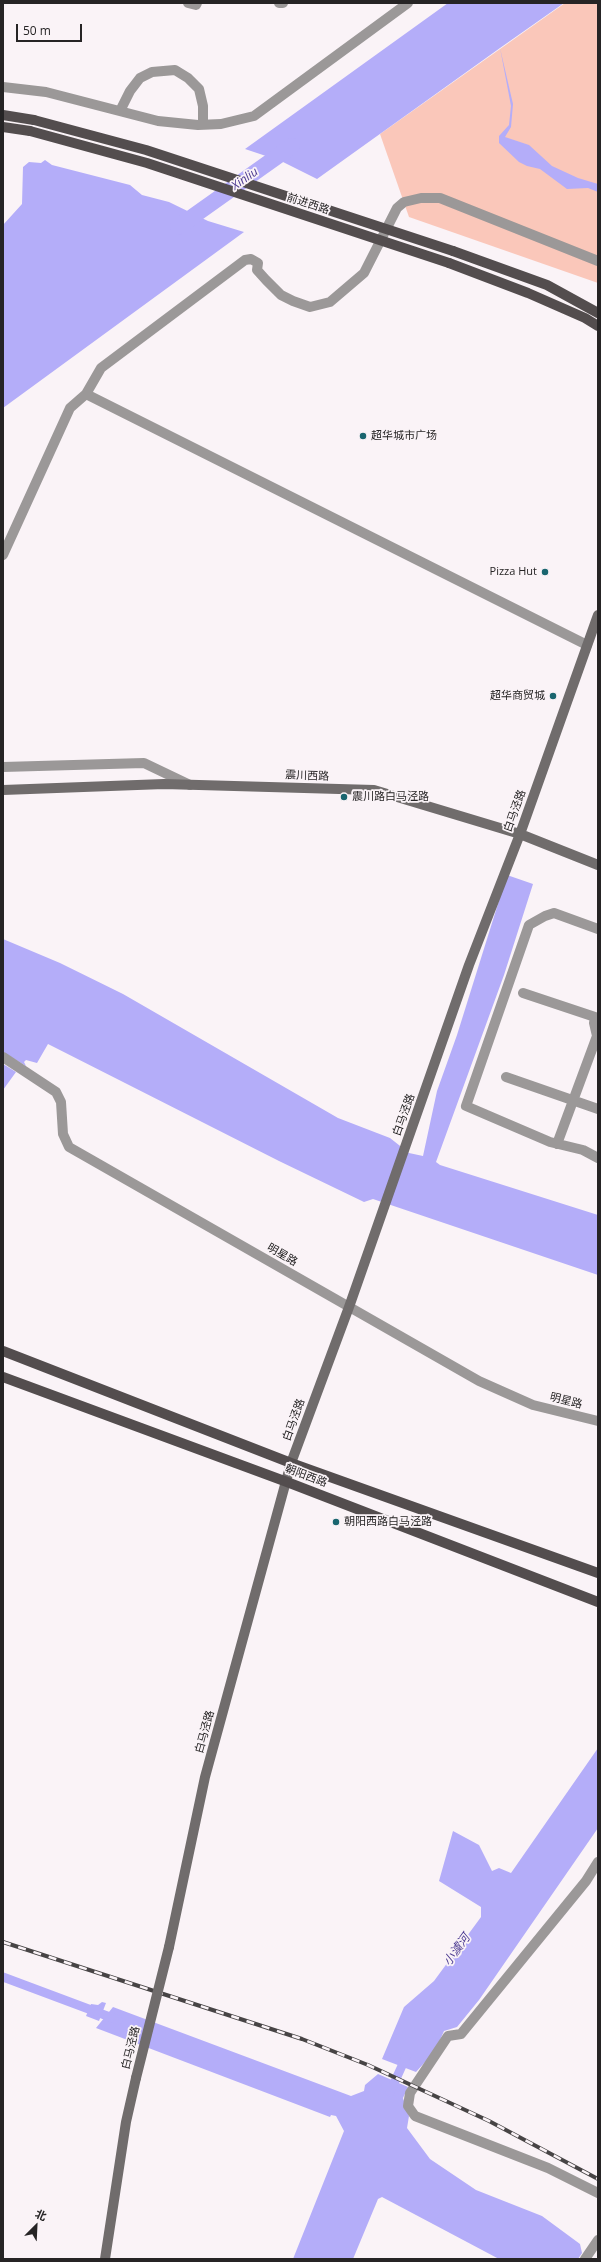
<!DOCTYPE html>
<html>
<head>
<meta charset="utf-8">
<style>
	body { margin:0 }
	#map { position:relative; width:601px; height:2262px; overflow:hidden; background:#faf3f7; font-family:"Open Sans","Noto Sans SC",sans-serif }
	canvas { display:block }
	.frame { position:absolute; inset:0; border:4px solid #262425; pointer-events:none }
	.north { position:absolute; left:16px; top:2206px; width:40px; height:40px; -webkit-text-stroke:3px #faf3f7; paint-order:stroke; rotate:24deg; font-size:11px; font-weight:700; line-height:16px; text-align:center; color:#262425 }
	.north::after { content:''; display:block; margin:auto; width:14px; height:18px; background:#262425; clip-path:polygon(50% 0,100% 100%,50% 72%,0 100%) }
	.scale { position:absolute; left:16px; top:24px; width:66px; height:18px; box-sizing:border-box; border:2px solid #262425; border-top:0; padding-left:5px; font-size:12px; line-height:14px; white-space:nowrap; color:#262425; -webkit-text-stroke:3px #faf3f7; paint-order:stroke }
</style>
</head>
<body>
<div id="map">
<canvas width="601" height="2262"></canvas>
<div class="frame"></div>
<div class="north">北</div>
<div class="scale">50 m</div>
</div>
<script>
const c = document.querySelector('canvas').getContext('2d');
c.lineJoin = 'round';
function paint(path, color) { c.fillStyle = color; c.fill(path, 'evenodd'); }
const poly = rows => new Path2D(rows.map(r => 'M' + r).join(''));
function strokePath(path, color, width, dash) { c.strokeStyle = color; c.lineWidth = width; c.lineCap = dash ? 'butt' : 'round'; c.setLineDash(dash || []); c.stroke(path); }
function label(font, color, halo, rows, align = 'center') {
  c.font = font + ' "Open Sans","Noto Sans SC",sans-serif'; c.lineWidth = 3.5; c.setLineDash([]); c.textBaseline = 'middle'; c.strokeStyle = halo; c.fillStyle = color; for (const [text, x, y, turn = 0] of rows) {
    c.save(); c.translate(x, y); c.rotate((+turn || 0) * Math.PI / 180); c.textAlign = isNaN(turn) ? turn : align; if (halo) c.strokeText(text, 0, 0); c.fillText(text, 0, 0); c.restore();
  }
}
const green = poly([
	[565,3,598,3,598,283,409,217,380,134]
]);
const water = poly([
	[448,3,564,3,500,48,513,104,511,127,505,137,529,145,552,166,578,178,598,184,598,192,588,188,567,189,540,169,527,166,519,162,499,143,499,136,509,125,511,106,500,48,317,179,281,161,245,149],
	[45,160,52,165,130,185,142,195,169,202,208,221,244,232,3,408,3,225,22,204,23,167,29,162,41,163],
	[507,875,533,884,504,975,436,1162,440,1165,598,1215,598,1275,373,1199,364,1202,279,1161,48,1044,37,1063,26,1060,24,1062,26,1066,3,1052,3,939,60,963,123,994,338,1118,390,1138,409,1153,423,1156,437,1091,457,1035],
	[3,1064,16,1072,3,1090],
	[598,1748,598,1828,479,2000,457,2027,444,2031,435,2051,416,2072,382,2059,404,2007,434,1981,481,1917,481,1907,439,1881,453,1831,479,1845,492,1871,499,1868,511,1873],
	[102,2002,106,2003,99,2021,86,2016,91,2004,98,2005],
	[113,2007,351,2096,364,2091,365,2085,378,2074,408,2087,403,2098,409,2116,407,2128,430,2159,476,2190,542,2216,580,2244,582,2253,578,2259,499,2259,382,2197,378,2199,353,2259,293,2259,344,2131,336,2116,331,2115,330,2117,96,2028]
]);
const canal = poly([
	[3,1977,118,2020],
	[390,2092,406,2057]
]);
const river = poly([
	[178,227,292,146]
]);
const street = poly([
	[188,3,196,5,197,3],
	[279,3,283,3],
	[3,87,46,92,158,121,198,125,221,124,254,116,408,3],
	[120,111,130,91,140,78,152,72,175,70,188,78,199,89,203,106,203,125],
	[3,555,70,408,86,394],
	[587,645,86,394,101,368,245,260,251,259,258,263,257,270,266,280,281,295,293,301,310,307,330,302,364,273,397,208,404,202,421,198,440,198,598,261],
	[3,767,144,763,190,785],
	[598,929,554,913,545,916,529,925,466,1106,550,1142,583,1150,598,1158],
	[523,993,595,1017,594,1023,597,1036,557,1144],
	[3,1057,56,1092,61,1102,63,1134,69,1147,479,1381,533,1405,598,1421],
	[506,1077,598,1109],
	[598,1862,586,1881,461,2034,448,2036,410,2093,408,2106,415,2116,548,2168,598,2193],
	[585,2259,598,2240]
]);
const secondary = poly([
	[3,790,164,784,374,790,520,834,598,865],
	[169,1947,205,1777,291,1463,349,1307,469,965,520,834,598,615],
	[105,2259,126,2122,136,2078]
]);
const primary = poly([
	[3,115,34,120],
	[3,127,30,131],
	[453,251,547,285,598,313],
	[449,263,528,293,585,318,598,326],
	[3,1351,291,1463,598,1573],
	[3,1377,287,1482,598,1602]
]);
const rail = poly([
	[3,1942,302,2039,368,2065,489,2121,598,2179]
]);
const secondaryBridge = poly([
	[136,2078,169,1947]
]);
const primaryBridge = poly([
	[34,120,146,150,453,251],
	[30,131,147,163,449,263]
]);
const markers = [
	[363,436,4,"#19656f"],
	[545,572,4,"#19656f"],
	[553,696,4,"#19656f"],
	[344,797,4,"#19656f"],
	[336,1522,4,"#19656f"]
];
const streetNames = [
	["前进西路",308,204,18],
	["震川西路",307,776,2],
	["白马泾路",515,811,-70],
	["白马泾路",404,1115,-70],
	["明星路",282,1255,30],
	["明星路",566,1401,14],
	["白马泾路",294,1420,-70],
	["朝阳西路",306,1476,21],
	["白马泾路",205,1732,-75],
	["白马泾路",131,2048,-76]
];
const poiNames = [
	["超华城市广场",371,436],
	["Pizza Hut",537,572,"right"],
	["超华商贸城",545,696,"right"],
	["震川路白马泾路",352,797],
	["朝阳西路白马泾路",344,1522]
];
const waterNames = [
	["Xinliu",245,179,-35],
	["小澞河",457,1950,-54]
];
paint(green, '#fac7ba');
paint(water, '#b4adf9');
strokePath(canal, '#b4adf9', 9);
strokePath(river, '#b4adf9', 16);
strokePath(street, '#9b9898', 10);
strokePath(secondary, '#706c6c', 10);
strokePath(primary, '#534d4e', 10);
strokePath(rail, '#474445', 4);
strokePath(rail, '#faf3f7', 2.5, [8]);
strokePath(secondaryBridge, '#706c6c', 10);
strokePath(primaryBridge, '#534d4e', 10);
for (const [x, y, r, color] of markers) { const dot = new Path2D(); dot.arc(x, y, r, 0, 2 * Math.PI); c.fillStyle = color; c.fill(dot); strokePath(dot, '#faf3f7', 1.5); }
label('11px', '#262425', '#faf3f7', streetNames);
label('11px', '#262425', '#faf3f7', poiNames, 'left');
label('italic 12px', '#4a3990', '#faf3f7', waterNames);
</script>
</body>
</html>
